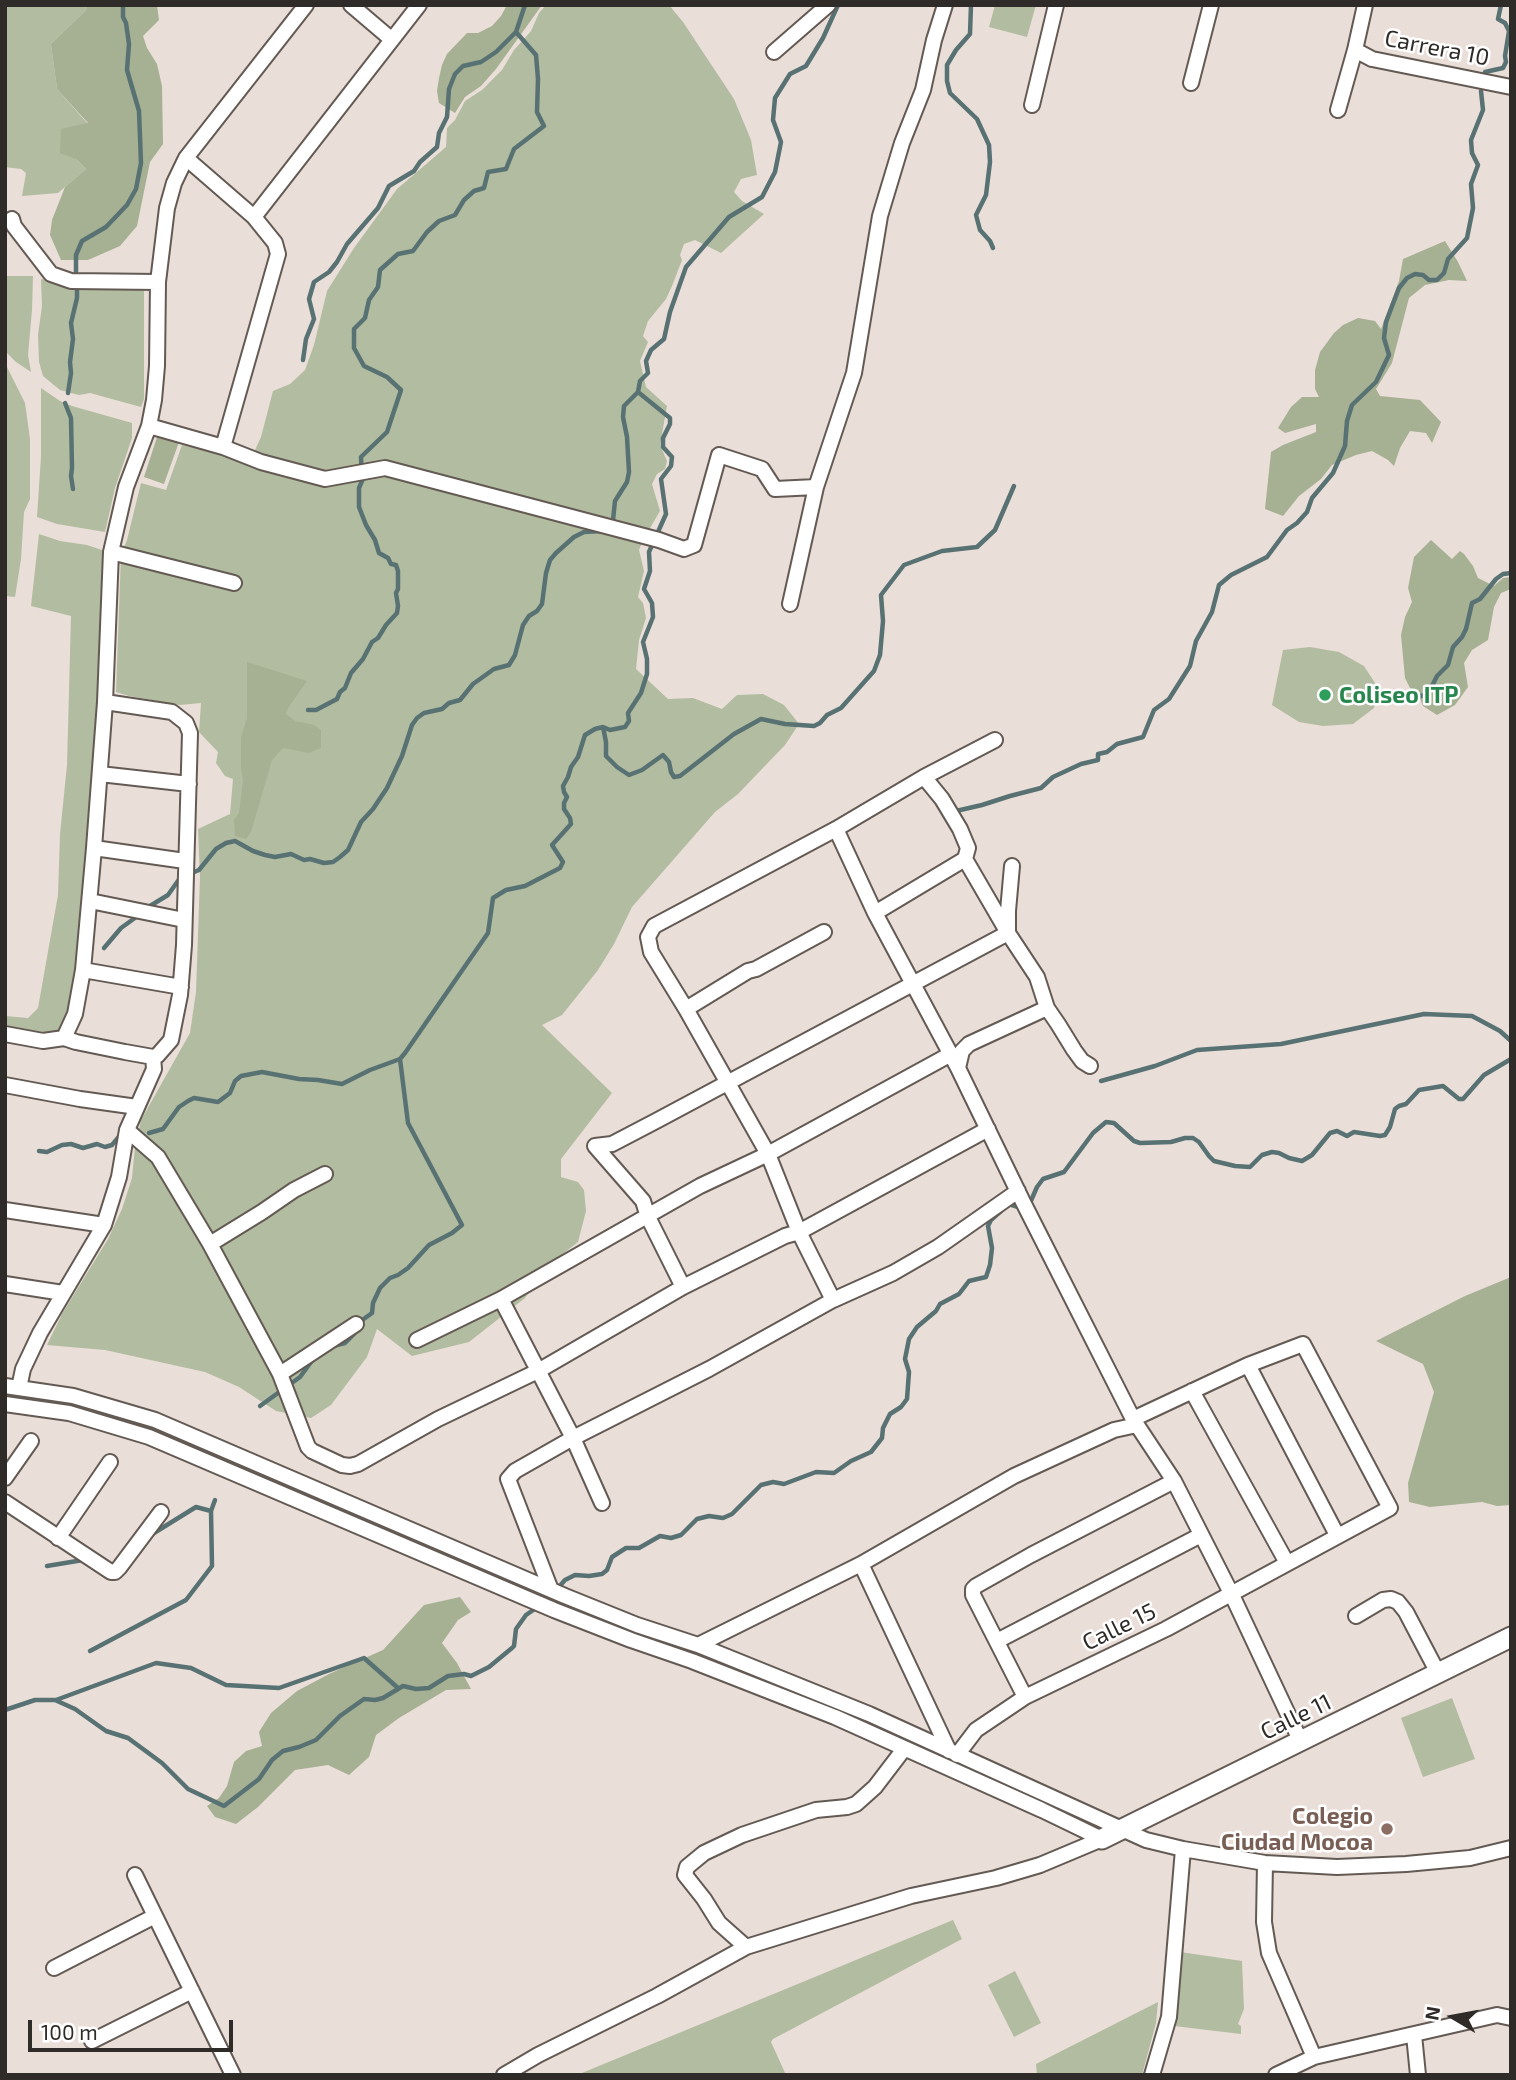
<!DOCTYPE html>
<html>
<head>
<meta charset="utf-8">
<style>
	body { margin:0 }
	#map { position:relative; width:1516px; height:2080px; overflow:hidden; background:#eaded8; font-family:"Exo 2",sans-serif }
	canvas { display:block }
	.frame { position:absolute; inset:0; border:7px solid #2f2b28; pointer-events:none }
	.north { position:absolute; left:1418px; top:1982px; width:70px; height:70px; -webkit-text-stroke:5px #fff; paint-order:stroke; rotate:280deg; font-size:19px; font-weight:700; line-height:28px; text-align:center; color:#2f2b28 }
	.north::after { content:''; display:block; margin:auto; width:24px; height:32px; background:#2f2b28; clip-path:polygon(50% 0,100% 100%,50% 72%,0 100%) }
	.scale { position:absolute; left:28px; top:2020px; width:205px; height:32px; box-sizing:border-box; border:4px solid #2f2b28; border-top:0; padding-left:9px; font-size:21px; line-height:24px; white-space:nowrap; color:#2f2b28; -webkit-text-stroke:5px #fff; paint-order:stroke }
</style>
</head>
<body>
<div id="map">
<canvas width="1516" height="2080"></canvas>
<div class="frame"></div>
<div class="north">N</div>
<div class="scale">100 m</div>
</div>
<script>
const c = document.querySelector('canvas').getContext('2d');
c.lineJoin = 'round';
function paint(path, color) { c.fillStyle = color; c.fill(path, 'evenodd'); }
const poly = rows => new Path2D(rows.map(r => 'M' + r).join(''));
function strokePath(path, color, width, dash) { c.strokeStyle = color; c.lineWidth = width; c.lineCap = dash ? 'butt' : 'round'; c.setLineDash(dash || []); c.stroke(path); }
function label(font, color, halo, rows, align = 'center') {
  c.font = font + ' "Exo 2",sans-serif'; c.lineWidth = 5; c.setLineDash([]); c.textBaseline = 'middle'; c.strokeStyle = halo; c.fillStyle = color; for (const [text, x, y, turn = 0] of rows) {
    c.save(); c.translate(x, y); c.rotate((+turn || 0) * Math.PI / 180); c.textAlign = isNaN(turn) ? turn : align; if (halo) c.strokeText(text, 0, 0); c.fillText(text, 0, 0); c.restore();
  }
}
const green = poly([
	[5,5,86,5,87,9,51,44,57,89,88,124,76,159,86,169,58,193,22,196,26,173,21,169,5,167],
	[546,5,669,5,683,22,734,99,751,140,757,175,741,179,734,192,742,201,764,214,721,253,695,240,684,244,680,255,682,260,672,286,666,299,648,321,643,336,648,342,640,361,646,387,667,406,660,445,667,461,665,469,657,474,652,484,660,511,643,540,639,550,644,571,638,597,643,603,646,618,639,640,636,669,668,699,693,698,722,709,737,695,763,694,784,705,799,724,785,745,738,794,715,812,632,907,614,944,598,970,562,1015,542,1025,612,1093,561,1159,561,1177,578,1182,584,1190,586,1211,578,1242,546,1267,525,1298,469,1342,412,1356,377,1329,367,1357,331,1405,311,1418,276,1411,239,1387,205,1372,105,1350,47,1345,62,1314,108,1239,122,1209,132,1178,135,1147,141,1120,190,1033,196,992,200,877,198,829,230,814,233,779,225,776,216,763,218,752,199,732,201,703,180,705,129,696,116,692,121,555,127,540,141,483,166,490,182,445,250,461,261,437,273,391,290,384,305,370,314,345,327,291,354,248,397,189,446,147,447,128,455,120,465,101,482,90,502,70,514,50,531,31,539,13],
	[995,5,1036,5,1027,37,989,27],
	[5,276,33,276,32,310,28,355,31,372,16,362,5,351],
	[41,279,70,285,144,288,144,399,141,407,90,393,79,395,60,390,43,376,39,362,38,335,42,306],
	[5,363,25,403,30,439,30,499,24,512,21,559,15,597,5,596],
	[41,388,60,401,72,406,132,423,132,438,115,488,105,532,57,524,37,517,41,457],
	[39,534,60,541,87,545,102,550,104,566,93,827,71,1009,61,1032,53,1037,5,1029,5,1016,28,1018,38,1008,58,895,60,834,67,765,71,616,31,606],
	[1310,647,1339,652,1364,666,1377,686,1374,708,1353,724,1323,726,1299,722,1272,705,1283,650],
	[1452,1698,1475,1759,1423,1777,1401,1718],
	[953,1920,962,1939,773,2039,771,2042,786,2075,577,2075],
	[1180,1952,1242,1961,1244,2009,1238,2024,1241,2026,1241,2034,1174,2026],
	[1015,1971,1041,2023,1014,2037,988,1985],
	[1158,2002,1156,2023,1142,2075,1037,2075,1036,2064]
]);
const forest = poly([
	[86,5,157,5,159,20,143,36,147,48,157,64,162,86,163,144,150,162,137,226,120,246,88,260,61,260,50,235,52,220,65,187,86,169,76,159,60,153,61,129,88,123,57,89,51,44,87,9],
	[507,5,542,5,496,69,481,86,465,97,455,113,439,103,437,91,439,78,442,65,447,54,467,33,478,33,492,26,501,16],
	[1445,241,1458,262,1467,281,1449,280,1425,285,1409,298,1392,363,1376,389,1380,396,1420,400,1441,422,1432,443,1426,433,1410,431,1400,448,1394,466,1388,460,1372,451,1356,455,1332,465,1321,479,1299,496,1283,516,1265,509,1271,452,1283,445,1316,432,1316,424,1285,433,1278,428,1291,407,1302,397,1319,397,1315,389,1315,370,1320,352,1334,333,1343,325,1358,318,1375,321,1381,329,1399,281,1403,259],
	[158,434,179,442,164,484,144,477],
	[1431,540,1452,559,1460,551,1464,554,1473,566,1478,578,1494,586,1503,578,1511,577,1511,589,1501,593,1494,607,1488,640,1472,650,1464,663,1468,687,1455,705,1437,715,1423,706,1418,693,1411,690,1405,678,1401,635,1405,617,1412,602,1408,588,1414,557],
	[247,662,307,681,288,708,286,714,295,721,314,725,321,730,321,748,309,753,283,748,272,760,251,832,246,839,235,836,234,820,239,813,243,781,241,767,241,737,247,718],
	[1511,1277,1511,1505,1497,1506,1482,1502,1430,1507,1409,1502,1408,1483,1434,1392,1423,1364,1376,1341,1465,1296],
	[460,1597,471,1612,458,1620,442,1643,457,1663,471,1689,446,1690,399,1718,376,1735,369,1757,349,1775,328,1765,295,1770,258,1807,236,1824,215,1817,207,1806,219,1798,227,1786,234,1762,246,1751,262,1746,259,1732,271,1713,297,1691,329,1674,383,1650,424,1605]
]);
const stream = poly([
	[971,5,970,34,956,50,947,65,947,81,950,93,977,119,989,145,990,162,986,195,976,215,980,230,990,241,993,248],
	[1485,72,1503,68,1506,62,1505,56,1509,31,1505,23,1498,19,1501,5],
	[76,272,76,255,82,241,106,227,127,205,136,189,141,163,139,111,127,70,129,44,126,23,123,17,123,5],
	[303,360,306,339,314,319,309,299,314,282,329,272,337,262,347,244,378,208,389,186,414,171,420,162,437,147,439,133,447,117,449,89,455,74,463,66,481,62,496,52,516,32,525,5],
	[68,393,71,373,70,362,73,339,71,323,77,298,77,286],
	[65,403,71,418,72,468,71,476,73,489],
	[610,526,613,520,615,501,627,482,629,472,627,437,623,417,624,406,638,392],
	[1417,697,1425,695,1431,688,1437,676,1448,665,1453,647,1462,637,1466,629,1472,603,1480,599,1496,579,1503,574,1511,573],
	[308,710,316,710,337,699,340,692,345,688,351,673,363,659,372,642,378,638,386,625,397,613,398,606,396,593,398,589,398,571,396,565,391,564,388,558,379,553,375,540,366,525,359,507,359,488,362,481,361,457,387,432,401,390,387,377,364,366,354,348,354,329,365,318,369,300,378,287,380,270,398,254,413,251,427,232,439,221,455,215,464,200,474,191,484,188,488,172,506,169,514,149,544,126,537,112,538,79,536,55,516,32],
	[603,727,606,742,606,756,617,767,629,775,642,770,663,755,669,762,671,772,674,777,680,776,734,734,761,719,785,724,814,726,820,723,827,715,841,708,874,671,880,655,883,621,881,595,904,565,942,551,977,547,995,530,1014,486],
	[956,811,982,805,1010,796,1041,788,1053,777,1081,764,1098,760,1098,754,1107,752,1117,744,1143,737,1154,710,1169,699,1190,666,1196,641,1212,612,1219,585,1231,575,1267,557,1287,530,1297,523,1307,512,1312,498,1333,473,1345,446,1347,421,1352,405,1376,382,1389,355,1384,338,1386,322,1399,288,1407,278,1415,274,1423,275,1429,280,1437,280,1444,273,1448,259,1467,238,1473,208,1471,184,1478,165,1472,153,1471,140,1483,110,1481,91],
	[145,909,168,895,180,878,199,870,216,849,226,843,235,841,253,851,265,855,275,857,291,854,304,860,310,859,324,863,333,862,340,857,348,850,361,822,373,809,387,788,402,756,412,725,417,718,424,713,442,709,449,703,460,700,473,684,494,669,509,665,515,655,523,625,529,616,537,611,542,604,546,573,550,560,556,553,574,537,584,532,603,531],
	[104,948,121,928,139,915],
	[1101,1081,1155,1066,1197,1050,1281,1044,1424,1014,1472,1016,1500,1031,1511,1041],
	[149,1133,163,1129,179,1107,188,1101,194,1098,218,1102,230,1093,235,1081,241,1076,262,1072,299,1079,318,1080,342,1084,370,1070,400,1059,405,1053,488,933,493,898,506,890,525,886,560,868,563,862,552,845,571,824,570,818,564,809,564,803,567,797,564,792,563,786,568,777,571,767,578,757,585,735,595,729,603,727,610,730,625,727,629,721,628,713,641,693,647,674,647,659,643,642,653,617,652,603,644,589,650,571,649,552,666,514,661,479,671,466,672,457,663,447,663,438,670,424,670,418,638,392,640,381,648,373,646,361,651,350,664,339,670,312,686,267,729,217,762,197,775,172,781,142,773,120,775,98,790,74,806,66,823,38,838,5],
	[39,1151,47,1152,62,1145,71,1144,83,1148,97,1144,105,1147,112,1145,122,1133],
	[1007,1205,1009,1204,1021,1208,1030,1203,1037,1187,1043,1179,1064,1172,1093,1133,1106,1122,1114,1123,1134,1141,1140,1143,1171,1142,1185,1138,1193,1138,1199,1142,1209,1156,1214,1161,1235,1166,1250,1167,1262,1155,1272,1152,1279,1153,1289,1158,1302,1161,1312,1155,1330,1133,1337,1131,1347,1136,1354,1132,1380,1136,1385,1135,1390,1127,1395,1109,1399,1106,1406,1104,1419,1090,1443,1086,1459,1099,1463,1099,1484,1075,1511,1059],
	[333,1346,345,1343,354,1334,361,1321,372,1313,373,1303,380,1288,390,1278,398,1275,408,1268,429,1245,452,1233,462,1225,408,1123,400,1059],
	[260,1406,300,1377,314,1358],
	[154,1533,196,1507,211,1511,215,1500],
	[47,1566,83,1560],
	[558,1588,565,1580,575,1575,589,1576,602,1574,607,1570,612,1557,626,1548,639,1548,660,1536,671,1538,681,1535,697,1519,709,1516,723,1518,732,1514,761,1485,773,1482,784,1484,816,1472,834,1473,851,1461,871,1452,882,1438,883,1428,890,1414,901,1407,907,1399,909,1372,905,1359,909,1339,917,1327,936,1311,940,1304,959,1294,969,1281,986,1277,990,1265,992,1248,988,1226,991,1220,1001,1211],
	[90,1651,186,1600,212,1566,211,1511],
	[56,1700,156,1663,191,1668,226,1685,279,1688,364,1658,398,1688],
	[5,1710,35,1700,55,1700,75,1709,106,1731,128,1738,162,1763,188,1789,224,1806,259,1779,272,1760,283,1751,299,1747,316,1740,340,1716,364,1699,375,1700,383,1698,403,1686,416,1689,429,1688,448,1676,464,1674,471,1676,489,1667,512,1648,514,1646,516,1629,526,1615,542,1604,551,1594]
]);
const street = poly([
	[351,5,391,39],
	[1355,50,1372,59,1511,87],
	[774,52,828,5],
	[1191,83,1211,5],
	[1032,105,1056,5],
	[1338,110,1355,50,1365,5],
	[186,158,254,217,275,243,278,254,223,447],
	[254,217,419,5],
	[12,219,14,226,51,274,71,281,158,282],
	[149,426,223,447,261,462,325,479,385,468,659,540,684,549,694,545,719,455,762,469,775,489,816,487],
	[111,552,234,583],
	[790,604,816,487,854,373,880,216,902,143,923,90,934,40,945,5],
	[100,774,189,784],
	[924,777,836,829,654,926,648,937,651,952,686,1009,768,1154,799,1232,988,1129],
	[836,829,875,913,958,1068,1023,1202,1133,1419,1174,1481,1232,1595,1301,1742],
	[94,848,185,861],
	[1012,866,1008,911,1008,933,1037,977,1047,1008],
	[90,901,184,920],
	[875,913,965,859,968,848,960,829,942,799,924,777,995,740],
	[83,970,181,987],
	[686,1009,748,971,756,969,824,932],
	[5,1034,43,1041,64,1038,75,1014,83,970,94,848,105,702,111,552,126,487,149,426,154,400,157,366,158,282,167,208,174,183,186,158,306,5],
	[64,1038,76,1042,125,1052,153,1057,157,1056,171,1040,180,995,184,945,190,733,186,723,172,712,105,702],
	[958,1068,962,1051,969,1044,1047,1008,1058,1024,1074,1050,1082,1061,1090,1066],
	[5,1085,80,1099,137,1107],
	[127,1130,158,1157,210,1244,280,1374,308,1447,312,1451,342,1465,350,1466,358,1464,438,1419,538,1371,683,1287,785,1236,799,1232,833,1300],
	[595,1146,612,1144,656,1121,1008,933,965,859],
	[595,1146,643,1201,648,1217,683,1287],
	[5,1210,104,1225],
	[210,1244,262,1212,294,1190,325,1174],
	[5,1284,63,1293],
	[501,1299,573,1438,602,1503],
	[417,1340,501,1299,700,1186,768,1154,951,1054],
	[1248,1365,1337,1535],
	[280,1374,356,1324],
	[5,1386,73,1396,155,1420,565,1596,637,1625,698,1645,869,1714,1146,1840,1183,1849,1265,1863,1337,1867,1406,1864,1470,1858,1511,1848],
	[19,1388,23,1369,40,1333,104,1225,119,1177,127,1130,154,1069,153,1057],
	[1192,1391,1287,1563],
	[5,1404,69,1413,149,1437,554,1610,631,1640,692,1661,835,1717,1042,1810,1102,1839],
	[5,1478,31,1441],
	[5,1502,111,1572,115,1572,119,1568,161,1512],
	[58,1538,110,1462],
	[861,1564,949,1751],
	[551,1590,508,1479,515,1471,573,1438,709,1369,833,1300,893,1273,938,1247,1018,1191],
	[1356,1616,1383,1600,1391,1599,1398,1602,1406,1612,1438,1673],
	[997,1641,1201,1535],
	[698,1645,861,1564,1014,1476,1114,1430,1137,1425],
	[1025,1697,973,1595,973,1589,976,1586,1031,1555,1174,1481],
	[957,1755,976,1730,1025,1697,1166,1629,1390,1508,1303,1344,1248,1365,1133,1419],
	[1265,1863,1264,1922,1269,1953,1314,2057],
	[135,1875,233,2075],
	[746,1947,719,1923,704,1899,685,1875,687,1867,704,1853,742,1835,816,1810,847,1807,856,1804,875,1787,904,1749],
	[54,1968,155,1916],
	[1414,2035,1418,2075],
	[92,2041,192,1991],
	[504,2075,538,2055,657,1996,746,1947,911,1896,996,1878,1040,1865,1102,1839],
	[1152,2075,1169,2017,1183,1849],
	[1276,2075,1314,2057,1497,2015,1511,2018]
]);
const secondary = poly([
	[1102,1839,1511,1637]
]);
const markers = [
	[1325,695,7,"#2e9e5b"],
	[1387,1829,7,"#8d6e63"]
];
const streetNames = [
	["Carrera 10",1437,48,11],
	["Calle 15",1119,1627,-26],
	["Calle 11",1296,1717,-26]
];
const leisureNames = [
	["Coliseo ITP",1339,695]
];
const educationNames = [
	["Colegio",1373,1816],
	["Ciudad Mocoa",1373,1842]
];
paint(green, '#b2bca0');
paint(forest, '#a6b093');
strokePath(stream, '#587273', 4.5);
strokePath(street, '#645a54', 18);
strokePath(secondary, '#645a54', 23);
strokePath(street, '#fff', 14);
strokePath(secondary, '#fff', 19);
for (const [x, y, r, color] of markers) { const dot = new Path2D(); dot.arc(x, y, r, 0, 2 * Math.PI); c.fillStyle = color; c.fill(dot); strokePath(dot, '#fff', 2.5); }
label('23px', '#2f2b28', '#fff', streetNames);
label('bold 23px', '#27864d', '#fff', leisureNames, 'left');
label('bold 23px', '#785e54', '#fff', educationNames, 'right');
</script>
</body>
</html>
